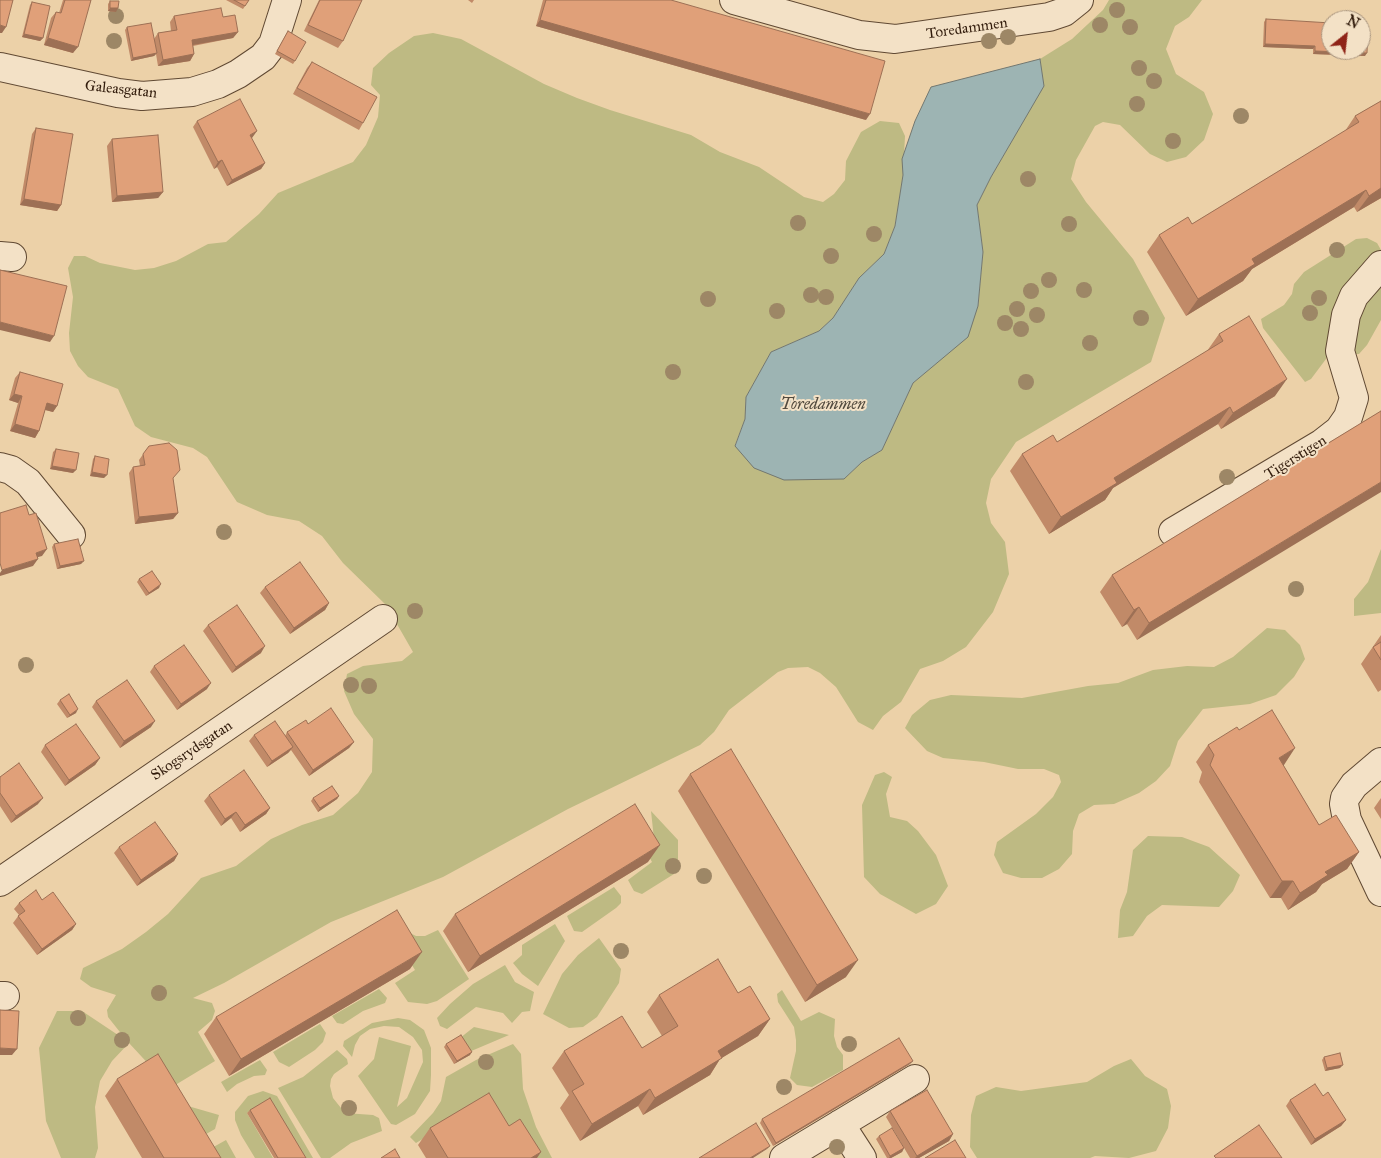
<!DOCTYPE html>
<html>
<head>
<meta charset="utf-8">
<style>
	body { margin:0 }
	#map { position:relative; width:1381px; height:1158px; overflow:hidden; background:#ecd1a8; font-family:"IM FELL Great Primer",serif }
	canvas { display:block }
	.north { position:absolute; left:1321px; top:10px; width:50px; height:50px; box-sizing:border-box; background:#f3e1c6; border:1px solid #a6927c; border-radius:50%; rotate:29deg; font-size:14px; font-weight:700; line-height:20px; text-align:center; color:#321c0c }
	.north::after { content:''; display:block; margin:auto; width:18px; height:22px; background:#8f2418; clip-path:polygon(50% 0,100% 100%,50% 72%,0 100%) }
</style>
</head>
<body>
<div id="map">
<canvas width="1381" height="1158"></canvas>
<div class="north">N</div>
</div>
<script>
const c = document.querySelector('canvas').getContext('2d');
c.lineJoin = 'round';
function paint(path, color) { c.fillStyle = color; c.fill(path, 'evenodd'); }
const poly = rows => new Path2D(rows.map(r => 'M' + r).join(''));
function strokePath(path, color, width, dash) { c.strokeStyle = color; c.lineWidth = width; c.lineCap = dash ? 'butt' : 'round'; c.setLineDash(dash || []); c.stroke(path); }
function label(font, color, halo, rows, align = 'center') {
  c.font = font + ' "IM FELL Great Primer",serif'; c.lineWidth = 4; c.setLineDash([]); c.textBaseline = 'middle'; c.strokeStyle = halo; c.fillStyle = color; for (const [text, x, y, turn = 0] of rows) {
    c.save(); c.translate(x, y); c.rotate((+turn || 0) * Math.PI / 180); c.textAlign = isNaN(turn) ? turn : align; if (halo) c.strokeText(text, 0, 0); c.fillText(text, 0, 0); c.restore();
  }
}
const green = poly([
	[1109,0,1202,0,1189,17,1175,26,1166,49,1176,74,1204,92,1213,114,1204,140,1186,157,1167,162,1150,154,1120,125,1103,122,1095,126,1076,160,1071,179,1086,202,1133,259,1165,318,1151,362,1016,442,991,479,986,503,991,523,1005,542,1009,574,993,612,966,647,943,661,920,669,901,702,883,716,873,730,858,722,836,687,820,673,808,667,788,668,778,672,729,710,714,732,700,745,568,809,443,877,331,922,224,983,193,998,212,1003,215,1011,212,1020,198,1032,215,1061,167,1090,154,1070,129,1043,112,1061,100,1081,95,1107,98,1148,95,1158,61,1158,46,1121,39,1048,57,1011,82,1011,127,1041,108,1017,107,1010,116,995,91,987,80,979,83,968,122,949,146,932,168,914,201,878,236,866,271,839,302,825,333,815,358,793,372,772,373,739,354,714,344,691,347,674,363,666,402,661,413,652,386,605,343,563,322,536,299,521,267,515,237,502,207,457,193,448,151,437,135,426,118,389,88,377,78,366,70,351,69,333,73,297,68,268,74,256,85,256,100,263,135,270,154,268,176,261,208,244,226,242,259,214,278,193,353,162,366,145,378,117,380,95,371,85,373,68,389,53,414,36,433,33,461,39,544,84,577,98,610,110,691,135,720,152,759,167,804,197,823,202,834,194,845,180,846,161,861,132,880,121,899,123,905,136,903,175,895,226,884,254,859,278,833,318,819,331,771,352,746,397,745,419,735,445,844,479,862,462,882,450,913,383,935,364,978,306,983,252,977,205,991,177,1043,86,1040,59,1072,39,1103,10],
	[1367,238,1377,243,1381,250,1355,278,1332,347,1326,359,1311,379,1305,382,1263,328,1261,319,1284,305,1292,294,1294,284,1304,272,1356,239],
	[1381,279,1381,320,1367,345,1359,354,1352,354,1354,313],
	[1381,549,1381,613,1354,616,1354,599,1368,582],
	[1267,628,1285,630,1300,645,1305,659,1294,677,1276,695,1250,704,1203,709,1178,741,1170,766,1156,781,1139,793,1114,804,1094,805,1079,814,1073,831,1072,854,1059,869,1042,878,1021,878,1003,873,994,855,997,842,1036,814,1053,797,1061,782,1059,775,1044,769,1018,769,984,762,943,758,927,751,905,728,912,715,930,700,951,695,1022,698,1088,686,1118,683,1153,670,1187,666,1214,667,1233,657],
	[884,772,892,777,886,794,890,817,907,821,918,831,936,855,948,886,936,904,916,914,880,894,864,877,862,805,875,775],
	[651,811,678,840,678,864,674,874,642,894,634,891,628,880,652,862,643,846,654,839],
	[1148,836,1182,837,1209,847,1240,875,1233,891,1219,907,1162,905,1147,916,1133,936,1118,938,1120,910,1127,892,1133,850],
	[614,887,621,896,621,903,616,908,582,932,574,931,567,916],
	[391,914,408,932,416,936,425,936,438,930,469,979,437,1001,427,1004,408,1002,395,983,415,970,384,920],
	[555,924,565,941,538,986,522,974,513,963,522,955,522,945],
	[599,938,621,969,619,983,597,1017,583,1027,569,1028,543,1014,562,974,578,955],
	[505,965,515,982,534,992,530,1011,522,1012,512,1023,503,1013,476,1007,447,1029,440,1026,437,1018,450,1004,473,984],
	[379,989,387,998,385,1003,363,1011,343,1024,337,1023,332,1016],
	[782,990,801,1021,819,1012,835,1019,834,1036,837,1047,843,1055,843,1070,812,1087,797,1085,790,1078,796,1051,796,1040,794,1027,778,1002,777,994],
	[398,1018,410,1020,424,1030,431,1048,431,1075,430,1091,415,1114,396,1125,391,1124,386,1117,358,1076,374,1059,379,1037,411,1046,397,1107,407,1098,423,1062,422,1050,413,1037,399,1027,384,1026,370,1029,360,1036,355,1045,352,1057,343,1046,344,1041,372,1023],
	[320,1024,326,1033,323,1042,315,1050,289,1067,279,1062,273,1052],
	[474,1027,509,1035,469,1052,460,1038],
	[513,1044,521,1054,523,1089,536,1127,552,1158,524,1158,477,1107,416,1143,410,1137,433,1113,441,1101,446,1077,476,1060],
	[337,1050,347,1059,348,1064,334,1074,331,1079,330,1086,333,1098,345,1113,373,1115,379,1118,382,1131,351,1143,330,1158,321,1158,278,1088,303,1077],
	[1131,1059,1145,1076,1167,1089,1171,1106,1168,1128,1156,1151,1129,1158,1095,1156,1090,1158,977,1158,970,1147,971,1115,976,1096,996,1087,1021,1091,1087,1082,1114,1066],
	[260,1060,267,1070,265,1075,254,1076,237,1084,227,1092,221,1082],
	[263,1091,277,1096,313,1158,303,1158,268,1101,247,1113,273,1158,255,1158,241,1135,235,1120,235,1112,248,1096],
	[181,1104,219,1115,215,1129,192,1142],
	[226,1140,236,1158,203,1158,201,1154]
]);
const water = poly([
	[1040,59,1044,86,991,177,977,205,983,252,978,306,968,337,913,383,882,450,862,462,844,479,784,480,754,468,735,446,745,419,746,397,771,352,819,331,833,318,859,278,884,254,895,226,903,175,902,159,915,121,931,87,1040,59]
]);
const minor = poly([
	[734,0,859,35,895,39,1049,17,1064,12,1079,0],
	[0,67,118,93,142,96,192,92,218,84,238,74,263,57,273,44,287,0],
	[0,256,12,257],
	[0,467,11,470,28,482,71,535],
	[1173,532,1321,444,1339,430,1348,417,1354,398,1340,351,1346,315,1354,296,1381,265],
	[1381,762,1354,785,1345,798,1344,804,1347,820,1381,892],
	[0,882,383,619],
	[0,996,5,996],
	[840,1124,862,1158],
	[784,1158,915,1079]
]);
const trees = [
	[1117,10],
	[116,16],
	[1100,25],
	[1130,27],
	[1008,37],
	[114,41],
	[989,41],
	[1139,68],
	[1154,81],
	[1137,104],
	[1241,116],
	[1173,141],
	[1028,179],
	[798,223],
	[1069,224],
	[874,234],
	[1337,250],
	[831,256],
	[1049,280],
	[1084,290],
	[1031,291],
	[811,295],
	[826,297],
	[1319,298],
	[708,299],
	[1017,309],
	[777,311],
	[1310,313],
	[1037,315],
	[1141,318],
	[1005,323],
	[1021,329],
	[1090,343],
	[673,372],
	[1026,382],
	[1227,477],
	[224,532],
	[1296,589],
	[415,611],
	[26,665],
	[351,685],
	[369,686],
	[673,866],
	[704,876],
	[621,951],
	[159,993],
	[78,1018],
	[122,1040],
	[849,1044],
	[486,1062],
	[784,1087],
	[349,1108],
	[837,1147]
];
const wall = poly([
	[63,0,91,0,73,53,44,45,51,18,56,12,59,13],
	[226,0,249,0,243,9],
	[319,0,362,0,343,41,338,48,304,31],
	[468,0,474,0,472,3],
	[543,0,671,0,866,120,536,26],
	[110,1,116,12,108,11,108,4],
	[32,2,43,38,40,41,22,37,30,5],
	[174,16,223,17,238,32,233,38,193,46,194,54,190,61,158,66,156,54,154,56,131,61,125,30,127,27,154,39,158,33,171,31,170,22],
	[1266,19,1365,56,1313,54,1313,49,1263,47,1264,22],
	[288,31,295,61,293,64,275,54],
	[312,62,363,123,359,130,293,94,307,68],
	[1381,101,1381,198,1357,212,1354,207,1252,269,1243,281,1186,316,1147,252,1159,235,1192,224,1345,131,1355,116],
	[197,121,265,163,261,169,227,186,217,167,214,169,193,127],
	[36,128,61,205,57,211,20,205,32,134],
	[112,139,163,192,158,198,112,202,107,146],
	[1219,334,1275,396,1221,429,1218,424,1113,488,1105,500,1049,534,1010,471,1022,454,1057,442,1207,351],
	[20,372,57,406,53,412,45,410,39,431,35,438,10,431,18,403,9,400,15,378],
	[1381,411,1137,640,1127,624,1122,627,1100,592,1112,575],
	[149,446,173,479,178,513,173,519,135,524,129,473,133,467,140,466,139,460],
	[56,449,73,473,50,469,53,452],
	[95,456,104,478,90,476,93,459],
	[54,544,81,564,57,569,52,547],
	[139,579,159,588,146,596,137,582],
	[265,587,329,603,325,610,290,634,260,593],
	[208,625,261,653,232,673,203,631],
	[1381,635,1381,690,1378,692,1361,664],
	[154,666,207,689,177,710,150,672],
	[60,700,76,713,67,718,57,704],
	[96,701,151,727,120,748,92,707],
	[308,724,354,742,349,748,309,776,291,750,288,753,267,767,249,741,254,735,285,736,287,732],
	[1239,730,1283,765,1319,825,1359,852,1347,869,1322,884,1316,892,1288,910,1281,898,1270,898,1199,782,1202,772,1196,762,1208,745],
	[45,745,100,758,95,765,65,786,41,752],
	[690,774,846,977,805,1002,678,791],
	[0,777,38,804,11,823,0,806],
	[209,795,270,808,266,814,240,832,231,818,221,826,204,801],
	[339,796,337,799,318,812,311,801,313,798],
	[1381,798,1381,819,1374,808],
	[119,847,178,854,174,861,137,886,114,853],
	[648,862,468,972,443,931,455,914],
	[42,900,76,924,72,930,37,955,13,923,19,915,14,909,19,903],
	[410,969,229,1076,204,1034,216,1017],
	[738,993,770,1019,758,1036,720,1059,710,1075,643,1115,638,1106,580,1141,560,1108,569,1095,552,1068,564,1051,642,1048,662,1036,647,1012,659,995],
	[446,1044,470,1055,454,1064,444,1047],
	[1324,1057,1340,1068,1325,1071,1322,1060],
	[910,1064,773,1146,760,1123,762,1119],
	[117,1079,221,1158,142,1158,105,1096],
	[1323,1096,1346,1120,1341,1126,1311,1145,1286,1106,1290,1100],
	[250,1110,306,1158,274,1158,247,1113],
	[890,1111,953,1134,949,1141,919,1158,910,1158,886,1117],
	[509,1126,537,1158,426,1158,418,1145,430,1128],
	[879,1136,904,1148,902,1152,891,1158,887,1158,876,1139]
]);
const shadedWall = poly([
	[110,8,118,8,116,12,108,11],
	[540,20,870,114,866,120,536,26],
	[0,25,6,27,2,33,0,33],
	[238,32,233,38,187,46,192,40],
	[24,34,43,38,40,41,22,37],
	[48,38,78,47,73,53,44,45],
	[1265,44,1315,46,1313,49,1263,47],
	[1315,51,1367,53,1365,56,1313,54],
	[157,53,154,56,131,61,133,58],
	[194,54,190,61,158,66,163,60],
	[257,131,252,138,246,141,250,135],
	[222,160,217,167,214,169,218,162],
	[265,163,261,169,227,186,232,180],
	[1381,188,1381,198,1357,212,1369,196],
	[1366,190,1354,207,1252,269,1243,281,1186,316,1198,299,1252,259],
	[163,192,158,198,112,202,117,196],
	[24,199,61,205,57,211,20,205],
	[0,322,54,336,50,342,0,330],
	[1287,379,1275,396,1221,429,1233,413],
	[14,394,22,396,18,403,9,400],
	[47,403,57,406,53,412,42,409],
	[1230,407,1218,424,1113,488,1105,500,1049,534,1061,517,1114,478],
	[15,424,39,431,35,438,10,431],
	[52,466,76,470,73,473,50,469],
	[92,472,107,475,104,478,90,476],
	[1381,482,1381,492,1137,640,1149,623],
	[178,513,173,519,135,524,139,517],
	[47,549,42,556,31,559,36,553],
	[38,559,33,566,0,576,0,573,2,570],
	[84,561,81,564,57,569,60,566],
	[161,584,159,588,146,596,149,593],
	[329,603,325,610,290,634,294,628],
	[1139,607,1127,624,1122,627,1134,610],
	[265,646,261,653,232,673,236,667],
	[211,683,207,689,177,710,181,704],
	[78,709,76,713,67,718,70,715],
	[155,721,151,727,120,748,124,741],
	[354,742,349,748,309,776,313,770],
	[293,747,288,753,267,767,272,761],
	[1295,748,1284,765,1267,775,1279,758],
	[100,758,95,765,65,786,69,780],
	[339,796,337,799,318,812,320,808],
	[43,798,38,804,11,823,16,816],
	[270,808,266,814,240,832,245,825],
	[236,812,231,818,221,826,225,819],
	[660,845,648,862,468,972,480,956],
	[1359,852,1347,869,1322,884,1316,892,1288,910,1300,893,1325,872],
	[178,854,174,861,137,886,141,880],
	[1282,881,1293,881,1281,898,1270,898],
	[76,924,72,930,37,955,42,949],
	[422,952,410,969,229,1076,241,1059],
	[858,960,846,977,805,1002,817,985],
	[770,1019,758,1036,720,1059,710,1075,643,1115,655,1098,718,1051],
	[0,1048,17,1049,12,1055,0,1055],
	[472,1052,470,1055,454,1064,457,1061],
	[913,1061,910,1064,773,1146,776,1143],
	[1343,1065,1340,1068,1325,1071,1327,1068],
	[650,1089,638,1106,580,1141,592,1124],
	[1346,1120,1341,1126,1311,1145,1315,1139],
	[953,1134,949,1141,919,1158,915,1158,917,1156],
	[770,1146,767,1149,753,1158,750,1158],
	[904,1148,902,1152,891,1158,889,1158,890,1156],
	[541,1152,537,1158,531,1158]
]);
const building = poly([
	[0,0,13,0,6,27,0,25,0,0],
	[65,0,91,0,78,47,48,38,56,12,61,13,65,0],
	[234,0,249,0,245,6,234,0],
	[320,0,362,0,343,41,308,25,320,0],
	[546,0,671,0,885,61,870,114,540,20,546,0],
	[110,1,119,1,118,8,110,8,110,1],
	[32,2,50,6,43,38,24,34,32,2],
	[221,8,223,17,235,15,238,32,192,40,194,54,163,60,158,33,177,30,174,16,221,8],
	[1266,19,1331,23,1331,50,1361,50,1361,26,1368,26,1367,53,1315,51,1315,46,1265,44,1266,19],
	[151,23,157,53,133,58,127,27,151,23],
	[288,31,306,42,295,61,277,51,288,31],
	[312,62,377,97,363,123,297,88,312,62],
	[240,99,257,131,250,135,265,163,232,180,222,160,218,162,197,121,240,99],
	[1381,101,1381,188,1369,196,1366,190,1252,259,1255,264,1198,299,1159,235,1188,217,1192,224,1359,122,1355,116,1381,101],
	[36,128,73,134,61,205,24,199,36,128],
	[158,135,163,192,117,196,112,139,158,135],
	[0,270,67,286,54,336,0,322,0,270],
	[1249,316,1287,379,1233,413,1230,407,1114,478,1117,483,1061,517,1022,454,1053,435,1057,442,1223,341,1219,334,1249,316],
	[20,372,63,384,57,406,47,403,39,431,15,424,22,396,14,394,20,372],
	[1381,411,1381,482,1149,623,1139,607,1134,610,1112,575,1381,411],
	[169,443,177,450,180,470,173,478,178,513,139,517,133,467,145,465,143,454,149,446,169,443],
	[56,449,79,453,76,470,52,466,56,449],
	[95,456,109,459,107,475,92,472,95,456],
	[26,505,29,515,36,513,47,549,36,553,38,559,2,570,0,563,0,513,26,505],
	[78,539,84,561,60,566,54,544,78,539],
	[300,562,329,603,294,628,265,587,300,562],
	[152,571,161,584,149,593,139,579,152,571],
	[237,605,265,646,236,667,208,625,237,605],
	[1381,642,1381,660,1373,647,1381,642],
	[184,645,211,683,181,704,154,666,184,645],
	[127,680,155,721,124,741,96,701,127,680],
	[69,694,78,709,70,715,60,700,69,694],
	[331,708,354,742,313,770,287,732,306,720,308,724,331,708],
	[1272,710,1295,748,1279,758,1319,825,1336,815,1359,852,1325,872,1328,875,1300,893,1293,881,1282,881,1210,765,1214,755,1208,745,1237,727,1239,730,1272,710],
	[275,721,293,747,272,761,254,735,275,721],
	[76,724,100,758,69,780,45,745,76,724],
	[731,749,858,960,817,985,690,774,731,749],
	[19,763,43,798,16,816,0,793,0,777,19,763],
	[244,770,270,808,245,825,236,812,225,819,209,795,244,770],
	[332,786,339,796,320,808,313,798,332,786],
	[635,804,660,845,480,956,455,914,635,804],
	[155,822,178,854,141,880,119,847,155,822],
	[36,890,42,900,53,892,76,924,42,949,18,916,25,911,19,903,36,890],
	[397,910,422,952,241,1059,216,1017,397,910],
	[718,959,738,993,750,986,770,1019,718,1051,722,1058,655,1098,650,1089,592,1124,572,1091,584,1084,564,1051,622,1016,642,1048,678,1026,659,995,718,959],
	[0,1010,19,1011,17,1049,0,1048,0,1010],
	[461,1035,472,1052,457,1061,446,1044,461,1035],
	[899,1038,913,1061,776,1143,762,1119,899,1038],
	[1340,1053,1343,1065,1327,1068,1324,1057,1340,1053],
	[158,1054,221,1158,164,1158,117,1079,158,1054],
	[1315,1084,1323,1096,1328,1092,1346,1120,1315,1139,1290,1100,1315,1084],
	[927,1090,953,1134,917,1156,890,1111,927,1090],
	[489,1093,509,1126,520,1119,541,1152,531,1158,448,1158,430,1128,489,1093],
	[270,1098,306,1158,278,1158,250,1110,270,1098],
	[756,1123,770,1146,750,1158,699,1158,756,1123],
	[1259,1125,1282,1158,1216,1158,1214,1156,1259,1125],
	[892,1128,904,1148,890,1156,879,1136,892,1128],
	[955,1140,966,1158,925,1158,955,1140],
	[395,1149,400,1158,381,1158,395,1149]
]);
const streetNames = [
	["Toredammen",967,29,-8],
	["Galeasgatan",121,90,6],
	["Tigerstigen",1296,458,-32],
	["Skogsrydsgatan",192,751,-34]
];
const waterNames = [
	["Toredammen",823,405]
];
paint(green, '#beba83');
paint(water, '#9db4b3');
strokePath(water, '#727770', 1);
strokePath(minor, '#604933', 30);
strokePath(minor, '#f3e1c6', 28);
c.fillStyle = '#9d8766';
for (const [x, y] of trees) { c.beginPath(); c.arc(x, y, 8, 0, 2 * Math.PI); c.fill(); }
paint(wall, '#c18a68');
paint(shadedWall, '#9d7055');
paint(building, '#e0a079');
strokePath(building, '#9d7055', 1);
label('15px', '#321c0c', '#f3e1c6', streetNames);
label('italic 16px', '#524a3e', '#f3e1c6', waterNames);
</script>
</body>
</html>
